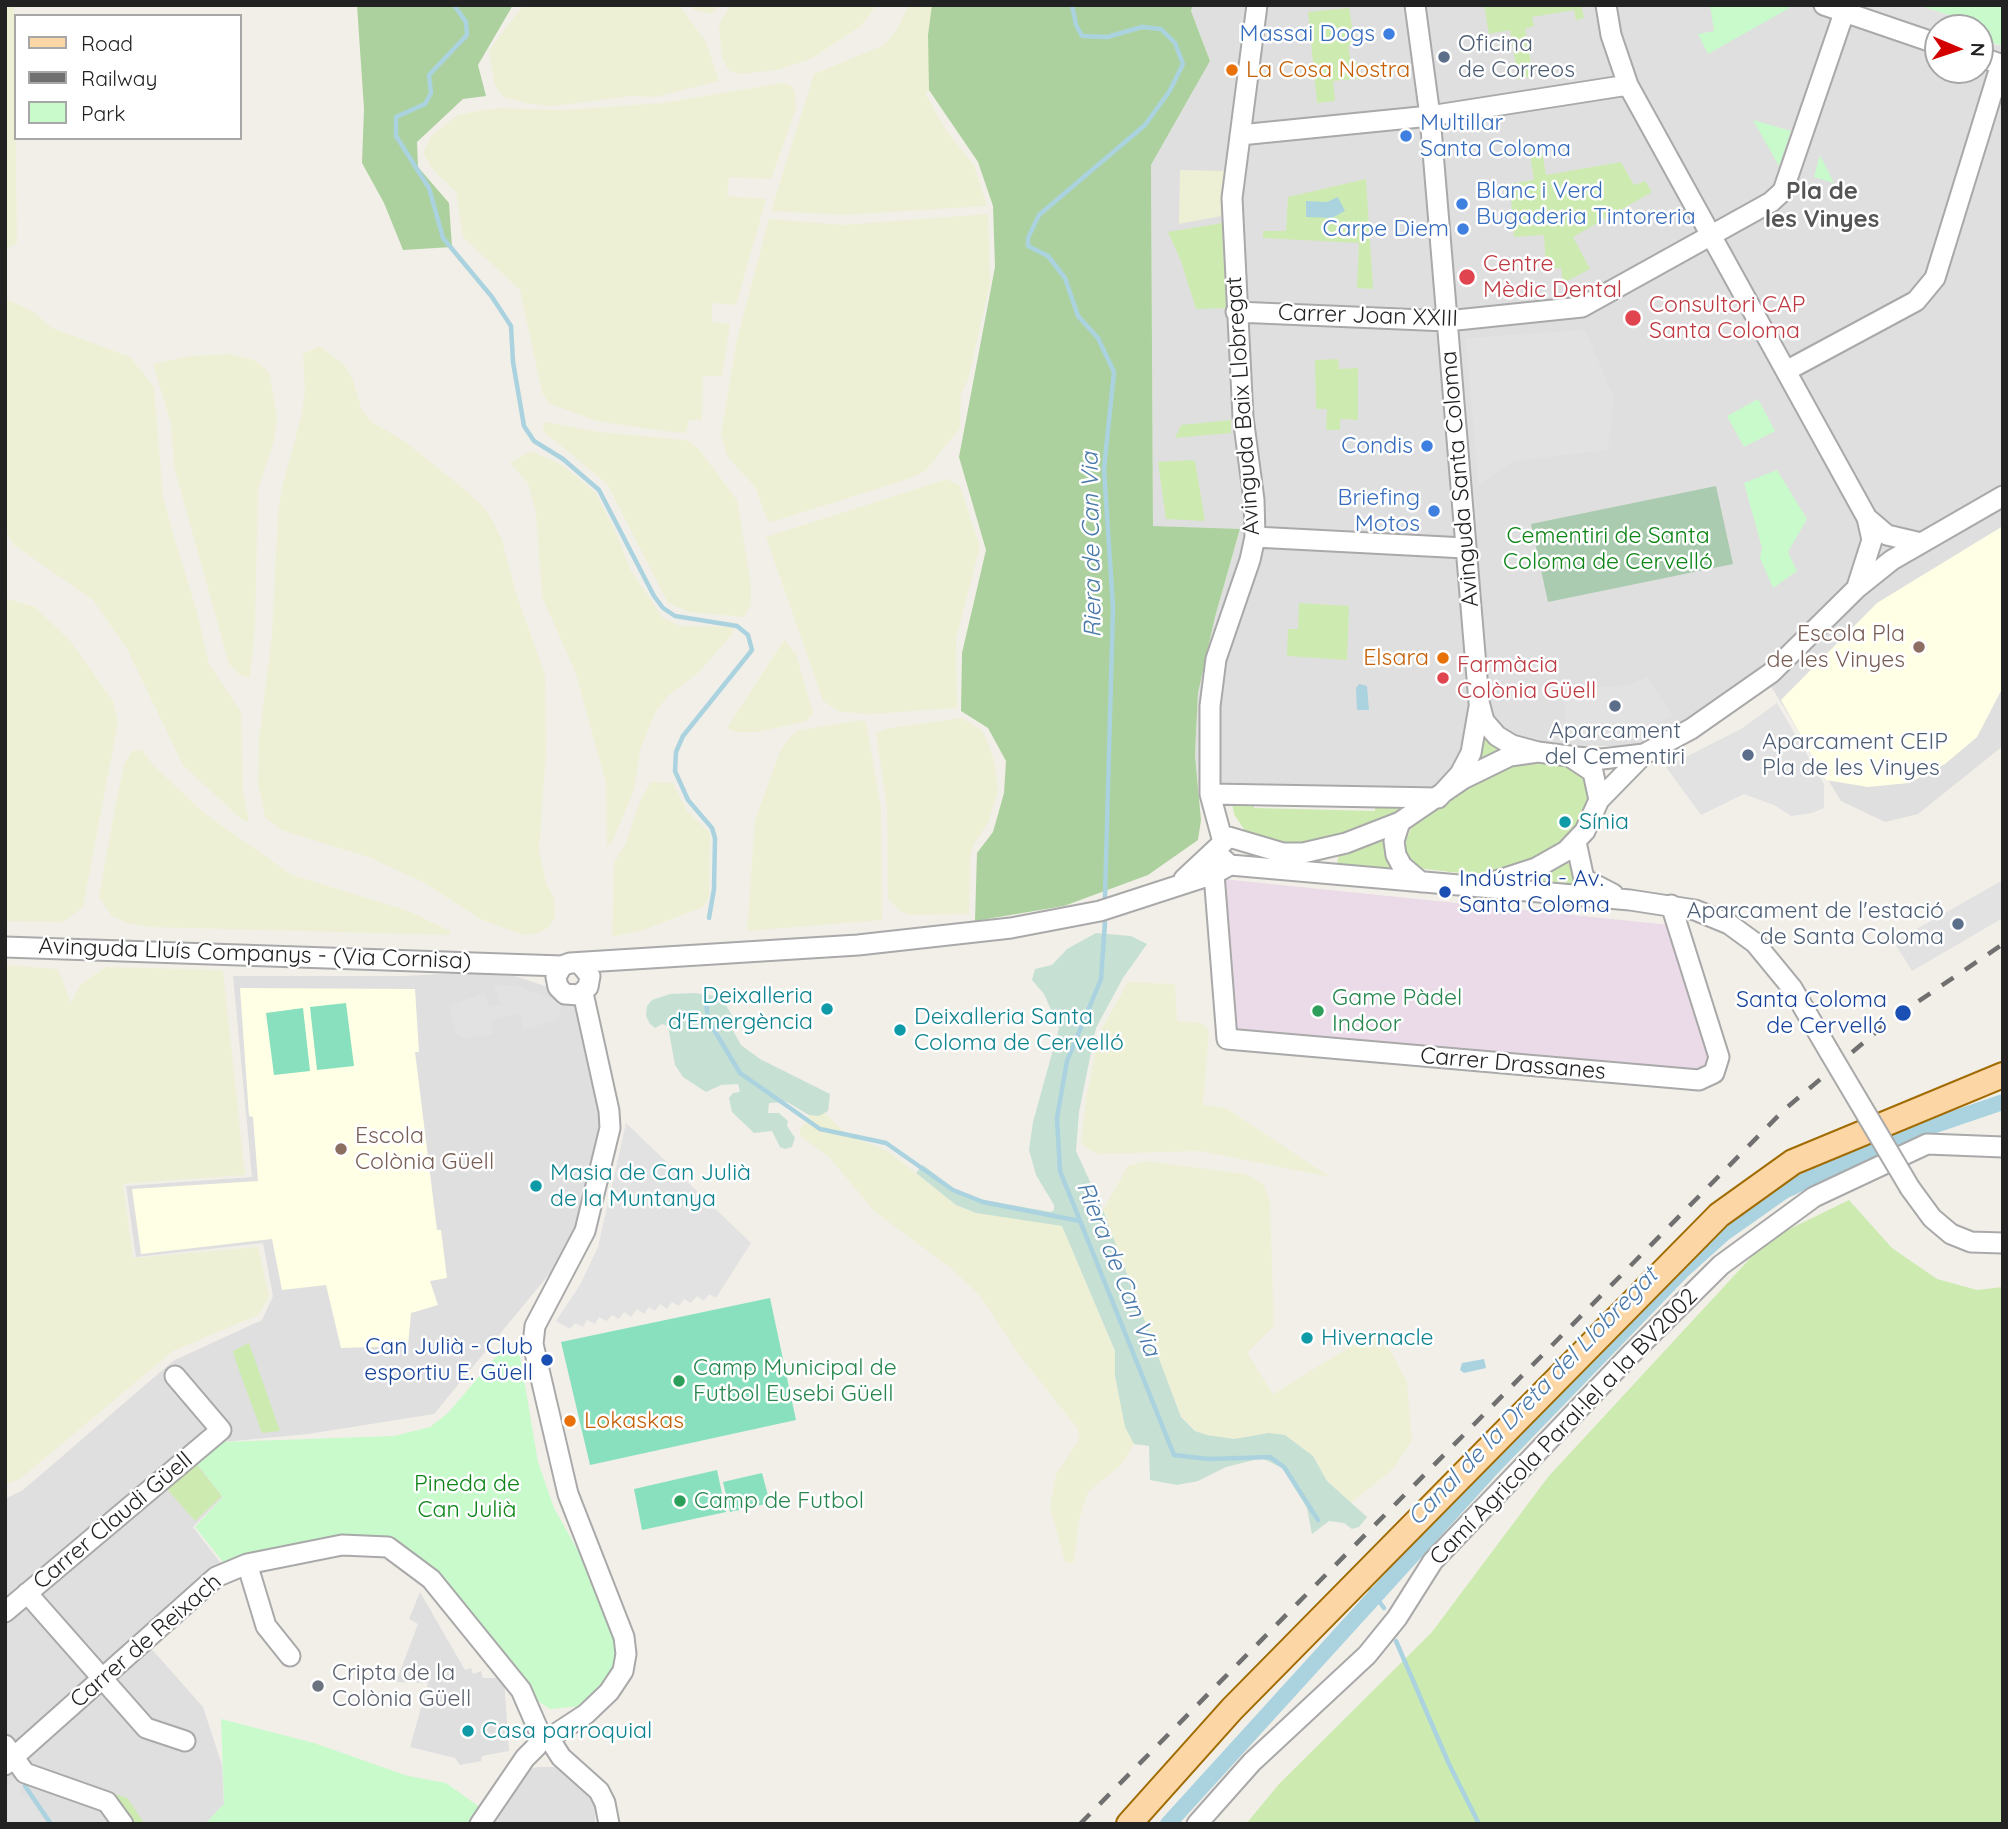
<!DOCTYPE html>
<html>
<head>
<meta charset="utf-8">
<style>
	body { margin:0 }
	#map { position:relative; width:2008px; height:1829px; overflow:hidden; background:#f2efe9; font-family:Quicksand,sans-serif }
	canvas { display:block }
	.frame { position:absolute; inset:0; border:7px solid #222; pointer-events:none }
	.legend { position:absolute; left:14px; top:14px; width:228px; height:126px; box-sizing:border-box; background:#fff; border:2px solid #a7a7a7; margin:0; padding:9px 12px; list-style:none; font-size:21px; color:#222 }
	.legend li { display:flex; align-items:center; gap:14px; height:35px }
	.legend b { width:35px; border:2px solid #a7a7a7 }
	.north { position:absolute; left:1924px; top:14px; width:70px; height:70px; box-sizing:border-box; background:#fff; border:2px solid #a7a7a7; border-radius:50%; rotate:92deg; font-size:19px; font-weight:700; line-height:28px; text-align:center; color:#222 }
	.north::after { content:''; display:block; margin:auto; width:24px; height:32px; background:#d40000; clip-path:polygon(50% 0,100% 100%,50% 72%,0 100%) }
</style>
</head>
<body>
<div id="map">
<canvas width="2008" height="1829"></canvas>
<div class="frame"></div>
<ul class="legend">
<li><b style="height:9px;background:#fcd6a4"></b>Road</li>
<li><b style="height:9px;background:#707070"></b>Railway</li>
<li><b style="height:19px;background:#c8facc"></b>Park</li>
</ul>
<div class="north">N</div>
</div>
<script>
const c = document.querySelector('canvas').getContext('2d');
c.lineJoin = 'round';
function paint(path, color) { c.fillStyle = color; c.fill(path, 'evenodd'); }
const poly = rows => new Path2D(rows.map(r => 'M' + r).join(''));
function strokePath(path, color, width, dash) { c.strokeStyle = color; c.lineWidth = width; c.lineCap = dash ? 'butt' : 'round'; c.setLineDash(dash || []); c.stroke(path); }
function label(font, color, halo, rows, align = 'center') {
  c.font = font + ' Quicksand,sans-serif'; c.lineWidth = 5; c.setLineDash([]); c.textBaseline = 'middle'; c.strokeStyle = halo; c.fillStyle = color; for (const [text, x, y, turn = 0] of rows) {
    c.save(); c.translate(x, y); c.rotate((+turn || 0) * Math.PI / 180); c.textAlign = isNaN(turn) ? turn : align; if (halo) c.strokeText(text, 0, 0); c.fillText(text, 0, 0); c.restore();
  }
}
const residential = poly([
	[1193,5,1846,5,1938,33,1938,70,1980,70,1980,42,2003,46,2003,746,1918,814,1885,822,1841,801,1769,683,1634,746,1562,746,1436,793,1199,792,1195,755,1198,693,1215,617,1240,530,1153,526,1151,165,1210,61,1191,11],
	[500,971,557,990,580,1011,604,1110,602,1140,569,1250,434,1414,308,1434,223,1442,197,1463,223,1497,193,1527,226,1570,149,1646,203,1707,222,1765,224,1804,205,1824,5,1824,5,1499,23,1490,173,1361,262,1320,273,1296,263,1243,136,1257,126,1186,252,1177,233,976,404,976],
	[420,1592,465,1670,471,1668,473,1674,481,1671,483,1678,504,1678,509,1751,482,1756,481,1761,460,1765,455,1758,410,1747,428,1683,396,1682,418,1624,409,1619],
	[538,1767,558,1767,569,1772,595,1802,595,1824,486,1824,528,1769]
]);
const industrial = poly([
	[1223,879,1670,925,1721,1063,1704,1074,1235,1032]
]);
const education = poly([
	[2003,526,2003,687,1977,737,1945,764,1909,783,1868,787,1826,780,1781,700,1877,603],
	[240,988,415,989,419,1052,415,1052,437,1230,441,1230,447,1278,430,1281,438,1305,411,1313,408,1346,341,1348,326,1285,282,1290,272,1239,141,1254,132,1189,258,1181,253,1117,249,1116]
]);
const farmland = poly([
	[5,5,14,5,17,243,8,248,5,247],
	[523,5,679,5,706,42,719,81,655,97,631,96,553,106,531,104,503,97,494,83,489,51],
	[689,5,720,5,711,14,694,10],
	[730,5,877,5,861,26,811,59,777,70,741,74,729,71,722,58,719,25],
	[909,5,1010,5,939,83,925,93,947,132,974,165,987,206,843,215,771,211,814,74,884,45,896,31],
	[782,83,790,85,795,91,796,108,771,179,729,177,727,196,766,199,736,305,712,303,712,322,730,324,722,376,703,376,702,420,689,420,686,433,664,431,596,421,548,403,542,392,520,290,463,237,456,192,433,170,423,153,431,136,458,115,477,111,499,108,564,110,663,103],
	[1180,170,1224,171,1221,216,1179,224],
	[988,214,990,283,968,380,961,393,960,428,925,471,908,479,772,522,767,519,755,487,727,456,721,434,737,339,769,219,843,225],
	[5,298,32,311,52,328,130,357,154,387,163,497,174,537,197,612,209,664,241,712,243,791,249,822,242,820,183,765,127,649,93,600,14,545,6,532],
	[320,346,345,366,353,380,362,411,373,423,403,440,464,489,486,510,501,537,516,593,545,675,546,752,539,850,546,883,554,898,555,918,549,927,538,933,524,935,480,919,423,882,368,857,281,830,265,817,258,783,259,739,272,636,278,512,283,483,301,418,305,392,303,354],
	[229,354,254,360,269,372,277,416,275,438,258,489,255,627,250,678,240,675,229,664,174,467,171,424,153,364,190,356],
	[544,422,599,432,686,440,698,448,737,500,751,585,751,605,744,617,690,612,668,603,607,484,543,431],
	[531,451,562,465,595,492,615,530,630,569,663,618,680,626,732,627,733,633,699,672,668,696,655,713,640,750,634,790,612,842,607,846,606,783,575,671,542,597,536,513,528,483,510,463],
	[947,479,960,486,980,547,956,639,957,708,871,714,840,712,823,701,766,537],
	[5,598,35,607,71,642,113,701,118,722,83,907,63,922,5,921],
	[784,640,796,654,813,713,807,721,758,732,735,732,727,728],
	[962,718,981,730,987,740,995,764,998,792,988,823,973,845,970,859,969,914,912,915,901,912,888,898,887,808,876,733,890,728],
	[862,720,866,722,881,809,882,920,747,931,755,820,781,749,796,731],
	[142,750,153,765,204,813,292,875,406,910,450,931,450,935,149,927,127,923,111,915,99,897,115,808,124,765,132,751],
	[651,782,673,783,687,811,710,833,709,898,703,907,643,930,612,937,614,863,626,843,640,801],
	[5,965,58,969,71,1003,81,984,106,967,223,970,245,1175,123,1184,133,1258,258,1247,269,1296,258,1315,173,1351,20,1479,5,1485],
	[1128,982,1175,984,1177,1021,1202,1023,1209,1031,1203,1105,1226,1108,1330,1177,1200,1151,1097,1154,1081,1144,1086,1098,1100,1032],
	[825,1113,847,1135,888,1151,956,1205,976,1213,1062,1225,1115,1352,1115,1376,1125,1427,1134,1444,1121,1465,1088,1492,1079,1520,1074,1561,1070,1564,1065,1562,1050,1507,1056,1474,1079,1440,1078,1429,1020,1356,980,1296,952,1269,874,1211,829,1157,800,1136,800,1130,809,1115],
	[1145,1161,1246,1174,1264,1185,1270,1203,1274,1326,1247,1353,1273,1394,1371,1334,1389,1348,1407,1382,1412,1441,1393,1469,1351,1503,1327,1481,1313,1456,1269,1433,1234,1440,1207,1435,1195,1431,1181,1417,1103,1210,1128,1166]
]);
const grass = poly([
	[1484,5,1581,5,1584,18,1576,20,1574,10,1532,17,1534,26,1525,29,1533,76,1518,79,1510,30,1489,34],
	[1349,8,1355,44,1348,46,1351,63,1358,63,1361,78,1333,81,1335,101,1317,103,1308,12],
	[1541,146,1546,175,1621,162,1634,185,1645,181,1652,192,1573,237,1590,269,1563,283,1561,268,1546,269,1544,235,1514,237,1510,184,1534,180,1529,148],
	[1366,179,1373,289,1357,288,1359,243,1263,238,1263,231,1286,231,1288,197],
	[1222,223,1226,308,1196,309,1181,261,1168,232],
	[1338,359,1339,369,1358,368,1358,420,1340,419,1340,430,1326,430,1327,409,1316,409,1315,360],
	[1231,420,1231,433,1175,438,1181,425],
	[1191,460,1195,461,1205,521,1166,519,1158,462],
	[1299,603,1349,606,1347,660,1287,656,1288,629,1298,629],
	[1479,729,1504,750,1477,761],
	[1535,760,1562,763,1581,773,1587,781,1590,799,1581,820,1564,842,1544,856,1501,873,1460,873,1425,869,1411,864,1403,848,1411,828,1488,775],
	[1254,798,1254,808,1375,811,1376,800,1412,803,1392,817,1355,832,1294,847,1248,833,1243,828,1234,814,1232,803],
	[1384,839,1390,866,1387,871,1339,866,1337,863,1339,855],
	[1568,861,1578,886,1530,883,1531,880],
	[1849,1200,1892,1248,1937,1279,1977,1290,2003,1287,2003,1824,1246,1824,1279,1784,1432,1632,1548,1477,1767,1240],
	[249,1343,280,1431,262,1433,236,1362,233,1351],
	[196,1464,222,1496,195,1521,167,1489],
	[108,1792,127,1798,145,1824,132,1824]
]);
const forest = poly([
	[357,5,513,5,478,65,486,96,463,99,417,142,418,167,449,203,452,247,403,250,384,203,362,163,364,109],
	[932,5,1193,5,1191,11,1210,61,1151,165,1153,526,1240,529,1215,617,1198,693,1195,755,1201,820,1198,840,1148,875,1064,906,975,921,977,853,993,832,1004,793,1006,761,988,728,961,711,962,653,986,550,959,457,995,267,993,206,978,162,929,90,928,35]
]);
const wetland = poly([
	[1096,933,1131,936,1147,944,1123,978,1096,1028,1079,1112,1076,1151,1103,1210,1181,1417,1195,1431,1207,1435,1234,1439,1269,1433,1285,1435,1313,1456,1327,1481,1367,1517,1359,1527,1352,1529,1344,1523,1329,1521,1312,1534,1307,1508,1284,1469,1262,1458,1226,1467,1198,1481,1177,1485,1150,1480,1149,1446,1134,1444,1125,1427,1115,1376,1115,1351,1062,1226,976,1213,956,1205,916,1173,923,1165,953,1188,978,1199,1051,1212,1054,1210,1054,1205,1036,1175,1029,1150,1033,1122,1059,1028,1044,994,1032,980,1035,969,1052,965,1067,949],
	[695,993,714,996,726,1005,733,1017,732,1029,741,1045,760,1059,830,1094,828,1111,819,1116,809,1115,787,1102,769,1103,768,1113,779,1113,788,1121,787,1126,795,1138,792,1147,785,1149,780,1147,772,1131,754,1133,732,1112,729,1098,733,1093,740,1092,738,1084,721,1085,706,1092,683,1077,675,1065,668,1026,662,1024,655,1028,650,1024,646,1016,647,1006,652,1000,670,994]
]);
const cemetery = poly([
	[1716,486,1733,564,1548,602,1531,524]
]);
const park = poly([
	[1710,5,1792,5,1793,6,1708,54,1698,34,1714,31],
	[1918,5,2003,5,2003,46,1984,40,1980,28,1973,28,1966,21],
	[1753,120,1791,131,1779,166],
	[1820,155,1834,183,1814,177],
	[1758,399,1775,431,1744,447,1727,416],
	[1777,470,1807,519,1788,552,1797,571,1773,588,1760,558,1762,548,1744,483],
	[519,1350,538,1462,554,1508,582,1558,618,1644,617,1662,605,1684,583,1706,550,1709,533,1698,403,1547,227,1567,195,1527,223,1497,197,1464,222,1442,394,1436,430,1427,448,1413,499,1353],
	[221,1719,314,1743,408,1776,446,1783,481,1808,472,1824,205,1824,224,1804]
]);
const pitch = poly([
	[346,1003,354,1066,317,1070,310,1007],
	[303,1008,310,1071,274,1075,266,1013],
	[770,1298,796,1420,590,1465,561,1342],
	[717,1470,726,1512,642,1530,634,1489],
	[762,1473,770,1503,730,1512,723,1482]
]);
const parking = poly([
	[1846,5,1918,5,1966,21,1964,28,1938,28,1938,33],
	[1585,330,1614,398,1608,450,1513,461,1478,485,1466,338],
	[1647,676,1672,715,1646,729,1631,733,1566,737,1564,690,1631,685],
	[1777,703,1824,784,1824,808,1812,813,1791,816,1774,805,1744,794,1701,815,1666,767,1741,729],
	[2003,880,2003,918,1912,971,1894,942],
	[493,984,521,987,556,1001,562,1006,558,1019,524,1030,520,1013,490,1020,493,1034,465,1038,455,1033,449,1006,484,993,489,1008,500,1005],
	[626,1123,751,1243,716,1298,709,1294,704,1301,697,1296,691,1303,684,1299,679,1306,672,1302,667,1309,660,1304,655,1311,649,1307,644,1314,637,1309,631,1317,624,1312,619,1319,612,1315,607,1321,599,1317,595,1324,587,1320,583,1327,575,1323,570,1329,556,1321,580,1285,598,1247],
	[12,1778,22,1781,20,1795,29,1797,47,1824,5,1824,5,1791]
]);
const water = poly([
	[1338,197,1345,211,1332,218,1306,217,1306,201,1327,202],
	[1359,684,1367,686,1369,710,1357,710,1356,688],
	[1484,1359,1486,1368,1464,1373,1460,1370,1462,1363]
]);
const stream = poly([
	[454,5,466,22,467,35,429,75,431,93,425,104,396,117,396,136,429,188,443,238,492,297,511,326,513,362,524,426,534,441,563,459,599,490,654,596,663,608,675,616,737,626,748,635,752,650,683,736,676,752,675,771,688,800,712,828,715,838,714,889,709,918],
	[1072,5,1076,25,1082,36,1107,37,1142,27,1161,29,1175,43,1183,64,1169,92,1145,125,1039,215,1028,238,1028,246,1048,256,1065,278,1078,316,1098,338,1114,372,1104,469,1113,607,1105,897],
	[1105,922,1101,979,1067,1061,1057,1118,1060,1171,1174,1455,1209,1459,1270,1457,1284,1467,1318,1520],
	[706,1002,708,1020,740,1073,820,1129,886,1143,953,1190,983,1202,1080,1221],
	[1369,1588,1384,1608],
	[1396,1641,1449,1764,1479,1824],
	[25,1786,51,1824]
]);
const canal = poly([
	[1168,1824,1489,1471,1683,1270,1723,1234,1784,1191,1828,1170,1909,1134,2003,1102]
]);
const minor = poly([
	[1415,5,1430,116,1479,702,1484,721,1497,736,1512,745,1538,752],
	[1606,5,1611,35,1628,85,1867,518,1872,540,1857,587],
	[1824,5,1938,44],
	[1980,57,2003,65],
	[1240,135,1430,116,1628,85],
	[1236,312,1447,321,1582,307,1771,202,1783,191,1844,13],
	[1786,371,1916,301,1935,278,2001,64],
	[1867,518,1887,535,1921,543],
	[1255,537,1465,548],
	[1575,757,1602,759,1644,754],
	[1210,794,1438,798,1460,774,1471,753,1479,707],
	[1400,822,1394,841,1396,855,1402,866,1421,882],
	[1223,842,1210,794,1210,706,1216,659,1250,560,1255,537,1254,500,1243,417,1232,198,1257,5],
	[1576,842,1584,879,1613,894],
	[1221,857,1230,865,1630,900,1695,910,1729,924,1755,943,1792,988,1830,1053],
	[1214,874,1227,1039,1699,1080,1714,1073,1719,1057,1671,905],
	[1184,879,1229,837,1283,853,1303,853,1346,843,1400,822,1463,779,1510,756,1538,752,1569,756,1593,772,1599,800],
	[1493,882,1536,868,1566,851,1585,831,1599,800,1644,754,1691,729,1771,673,1857,588,1892,560,2003,496],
	[5,947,562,966],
	[580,964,590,976,588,987,579,995,565,994,558,987,556,977,562,966,570,963,858,945,1011,928,1100,911,1214,874,1230,865],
	[1910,1188,1932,1218,1951,1234,1971,1242,2003,1243],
	[249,1570,266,1626,290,1656],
	[27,1593,146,1728,185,1741],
	[5,1612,221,1430,175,1376],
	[557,1733,586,1714,609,1692,623,1671,626,1654,624,1637,568,1494,533,1344,535,1326,585,1231,610,1128,609,1111,583,993],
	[5,1745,25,1773,107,1802,123,1824],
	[554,1746,561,1757,599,1791,605,1803,609,1824],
	[5,1765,216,1577,247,1564,342,1545,388,1547,431,1579,521,1690,538,1729],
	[480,1824,525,1758,537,1746],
	[1197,1824,1252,1762,1367,1655,1397,1618,1433,1561,1631,1354,1721,1265,1814,1197,1927,1144,2003,1147]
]);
const major = poly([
	[1129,1824,1232,1709,1719,1215,1793,1162,2003,1075]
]);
const rail = poly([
	[1080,1824,1785,1109,1888,1022,2003,944]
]);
const minorBridge = poly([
	[1830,1053,1910,1188]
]);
const markers = [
	[1389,34,7,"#3f7fe0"],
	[1444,57,7,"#5c6f8a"],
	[1232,70,7,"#e8710a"],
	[1406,136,7,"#3f7fe0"],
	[1462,204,7,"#3f7fe0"],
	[1463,229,7,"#3f7fe0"],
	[1467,277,9,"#e0444e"],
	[1633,318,9,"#e0444e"],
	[1427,446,7,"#3f7fe0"],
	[1434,511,7,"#3f7fe0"],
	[1919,647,7,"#8d6e63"],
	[1443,658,7,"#e8710a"],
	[1443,678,7,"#e0444e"],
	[1615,706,7,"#5c6f8a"],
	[1748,755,7,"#5c6f8a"],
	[1565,822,7,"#0f9aa8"],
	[1445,892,7,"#1a4fb4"],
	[1958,924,7,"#5c6f8a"],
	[827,1009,7,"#0f9aa8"],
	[1318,1011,7,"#2e9e5b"],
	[1903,1013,9,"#1a4fb4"],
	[900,1030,7,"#0f9aa8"],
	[341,1149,7,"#8d6e63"],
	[536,1186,7,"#0f9aa8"],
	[1307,1338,7,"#0f9aa8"],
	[547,1360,7,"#1a4fb4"],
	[679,1381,7,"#2e9e5b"],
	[570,1421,7,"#e8710a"],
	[680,1501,7,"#2e9e5b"],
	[318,1686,7,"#6b7280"],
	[468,1731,7,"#0f9aa8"]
];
const shopNames = [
	["Massai Dogs",1375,34],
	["Multillar",1420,123,"left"],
	["Santa Coloma",1420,149,"left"],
	["Blanc i Verd",1476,191,"left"],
	["Bugaderia Tintoreria",1476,217,"left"],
	["Carpe Diem",1449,229],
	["Condis",1413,446],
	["Briefing",1420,498],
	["Motos",1420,524]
];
const serviceNames = [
	["Oficina",1458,44],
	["de Correos",1458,70],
	["Aparcament",1615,731,"center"],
	["del Cementiri",1615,757,"center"],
	["Aparcament CEIP",1762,742],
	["Pla de les Vinyes",1762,768],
	["Aparcament de l'estació",1944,911,"right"],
	["de Santa Coloma",1944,937,"right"]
];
const foodNames = [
	["La Cosa Nostra",1246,70],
	["Elsara",1429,658,"right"],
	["Lokaskas",584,1421]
];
const healthNames = [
	["Centre",1483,264],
	["Mèdic Dental",1483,290],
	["Consultori CAP",1649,305],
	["Santa Coloma",1649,331],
	["Farmàcia",1457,665],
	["Colònia Güell",1457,691]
];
const streetNames = [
	["Carrer Joan XXIII",1368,316,2],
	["Avinguda Baix Llobregat",1243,406,-94],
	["Avinguda Santa Coloma",1460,479,-95],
	["Avinguda Lluís Companys - (Via Cornisa)",255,954,2],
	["Carrer Drassanes",1513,1064,5],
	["Camí Agricola Paral·lel a la BV2002",1564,1427,-46],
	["Carrer Claudi Güell",113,1521,-40],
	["Carrer de Reixach",146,1641,-41]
];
const parkNames = [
	["Cementiri de Santa",1608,536],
	["Coloma de Cervelló",1608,562],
	["Pineda de",467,1484],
	["Can Julià",467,1510]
];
const educationNames = [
	["Escola Pla",1905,634],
	["de les Vinyes",1905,660],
	["Escola",355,1136,"left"],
	["Colònia Güell",355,1162,"left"]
];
const cultureNames = [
	["Sínia",1579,822],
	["Deixalleria",813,996,"right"],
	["d'Emergència",813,1022,"right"],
	["Deixalleria Santa",914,1017],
	["Coloma de Cervelló",914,1043],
	["Masia de Can Julià",550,1173],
	["de la Muntanya",550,1199],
	["Hivernacle",1321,1338],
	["Casa parroquial",482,1731]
];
const transitNames = [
	["Indústria - Av.",1459,879,"left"],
	["Santa Coloma",1459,905,"left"],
	["Santa Coloma",1887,1000],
	["de Cervelló",1887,1026],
	["Can Julià - Club",533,1347],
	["esportiu E. Güell",533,1373]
];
const leisureNames = [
	["Game Pàdel",1332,998],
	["Indoor",1332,1024],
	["Camp Municipal de",693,1368],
	["Futbol Eusebi Güell",693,1394],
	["Camp de Futbol",694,1501]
];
const worshipNames = [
	["Cripta de la",332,1673],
	["Colònia Güell",332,1699]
];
const neighbourhoodNames = [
	["Pla de",1822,192],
	["les Vinyes",1822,220]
];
const waterNames = [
	["Riera de Can Via",1092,545,-91],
	["Riera de Can Via",1118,1269,68],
	["Canal de la Dreta del Llobregat",1533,1397,-46]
];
paint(residential, '#e0dfdf');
paint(industrial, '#ebdbe8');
paint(education, '#ffffe5');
paint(farmland, '#eef0d5');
paint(grass, '#cdebb0');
paint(forest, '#add19e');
paint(wetland, '#c6e0d4');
paint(cemetery, '#aacbaf');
paint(park, '#c8facc');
paint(pitch, '#88e0be');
paint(parking, '#e2e2e2');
paint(water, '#aad3df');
strokePath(stream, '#aad3df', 4.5);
strokePath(canal, '#aad3df', 16);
strokePath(minor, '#a9a9a9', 23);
strokePath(major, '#a06b00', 28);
strokePath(minor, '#fff', 19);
strokePath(major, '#fcd6a4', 24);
strokePath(rail, '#707070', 4.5, [14, 14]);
strokePath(minorBridge, '#a9a9a9', 23, []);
strokePath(minorBridge, '#fff', 19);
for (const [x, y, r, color] of markers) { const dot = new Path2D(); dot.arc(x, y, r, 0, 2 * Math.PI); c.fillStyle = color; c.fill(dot); strokePath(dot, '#fff', 2.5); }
label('23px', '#366cbe', '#fff', shopNames, 'right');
label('23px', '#4e5e75', '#fff', serviceNames, 'left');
label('23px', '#c56008', '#fff', foodNames, 'left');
label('23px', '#be3a42', '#fff', healthNames, 'left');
label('23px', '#222', '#fff', streetNames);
label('23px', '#0c8416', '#fff', parkNames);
label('23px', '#785e54', '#fff', educationNames, 'right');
label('23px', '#0d838f', '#fff', cultureNames, 'left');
label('23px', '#164399', '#fff', transitNames, 'right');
label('23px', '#27864d', '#fff', leisureNames, 'left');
label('23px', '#5b616d', '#fff', worshipNames, 'left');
label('bold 24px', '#555', '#fff', neighbourhoodNames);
label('italic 24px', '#4a7aab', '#fff', waterNames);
</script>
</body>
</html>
